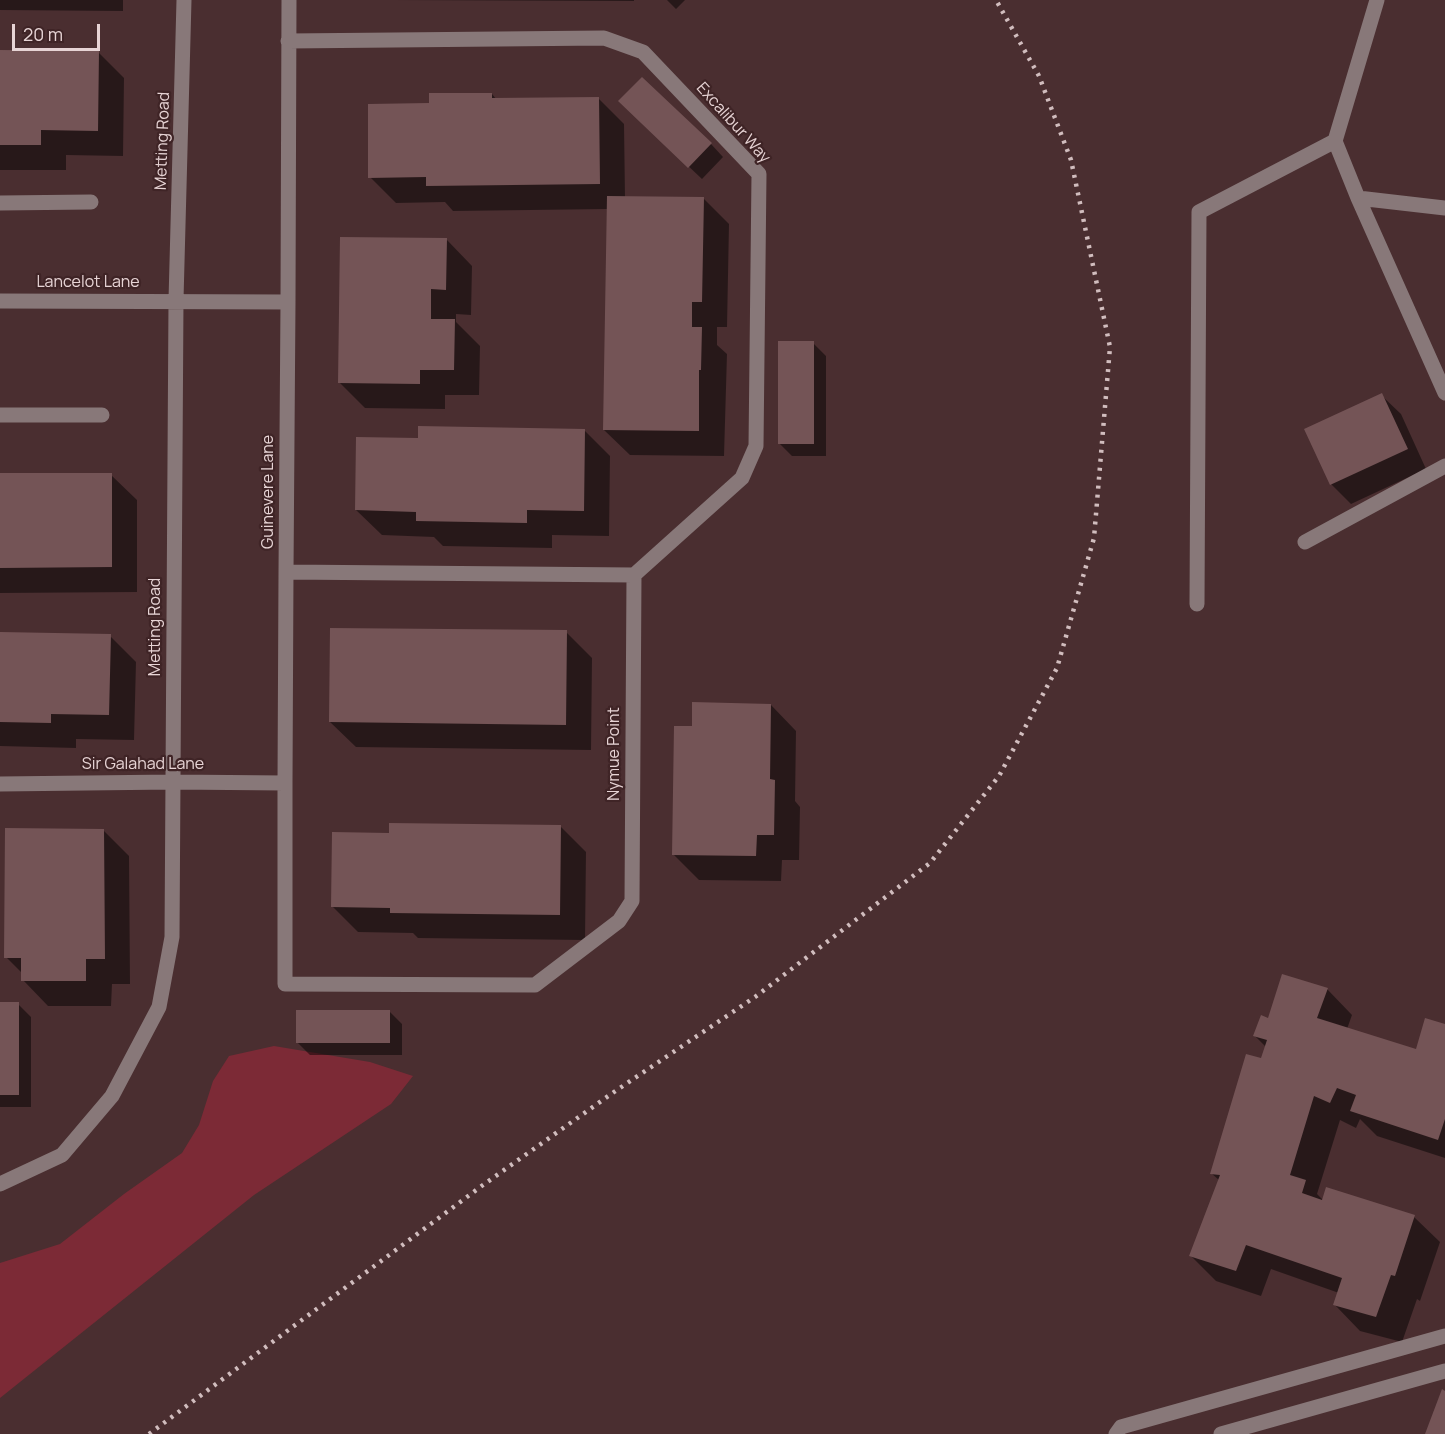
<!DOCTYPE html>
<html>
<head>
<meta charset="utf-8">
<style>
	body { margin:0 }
	#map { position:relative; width:1445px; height:1434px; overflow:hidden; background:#4a2e30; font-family:Manrope,sans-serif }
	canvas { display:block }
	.scale { position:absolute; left:12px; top:24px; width:88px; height:27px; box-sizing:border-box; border:3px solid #e7d4d5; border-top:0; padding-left:8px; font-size:18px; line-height:21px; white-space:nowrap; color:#e7d4d5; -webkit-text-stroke:4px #3f2426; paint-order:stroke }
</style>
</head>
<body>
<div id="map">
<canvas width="1445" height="1434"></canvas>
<div class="scale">20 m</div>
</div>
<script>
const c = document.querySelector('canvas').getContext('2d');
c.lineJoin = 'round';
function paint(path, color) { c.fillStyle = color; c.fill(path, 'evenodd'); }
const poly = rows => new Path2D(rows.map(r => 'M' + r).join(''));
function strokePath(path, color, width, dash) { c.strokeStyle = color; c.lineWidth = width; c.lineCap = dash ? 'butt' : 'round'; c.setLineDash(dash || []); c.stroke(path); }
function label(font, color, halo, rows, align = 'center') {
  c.font = font + ' Manrope,sans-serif'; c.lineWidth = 4.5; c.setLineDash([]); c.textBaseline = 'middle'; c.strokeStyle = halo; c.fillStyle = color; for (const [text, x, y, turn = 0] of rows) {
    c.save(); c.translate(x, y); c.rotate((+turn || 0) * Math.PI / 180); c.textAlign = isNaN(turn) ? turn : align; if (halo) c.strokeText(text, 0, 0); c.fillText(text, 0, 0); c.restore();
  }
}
const water = poly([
	[274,1046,370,1062,413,1076,391,1104,254,1195,0,1398,0,1263,60,1244,124,1194,182,1153,199,1125,213,1081,229,1056]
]);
const shadow = poly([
	[0,0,123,0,123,11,0,10],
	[397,0,634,0,634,1],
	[667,0,685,0,676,9],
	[0,52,98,52,124,78,123,156,66,155,66,170,0,170],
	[492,94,497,100,599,99,624,124,625,198,704,199,729,224,727,327,717,327,717,345,727,354,724,456,630,455,604,430,608,209,453,211,445,202,396,203,370,177,431,105],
	[633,114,711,144,723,157,702,179],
	[447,240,472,266,471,315,456,314,456,322,480,346,479,395,445,395,445,409,365,408,339,382],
	[813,343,826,356,826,456,792,456,779,443],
	[1381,395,1401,414,1426,469,1351,504,1331,484,1306,429],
	[585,431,610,456,609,536,552,535,552,548,443,546,434,537,382,535,356,510,419,439],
	[0,475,111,475,137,500,137,592,0,593],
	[566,632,592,658,591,750,356,747,330,722],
	[0,634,110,636,136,662,134,740,76,739,76,748,0,746],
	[771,705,796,731,795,801,800,807,799,860,782,860,781,881,699,880,673,854,693,728],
	[561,827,586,852,585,940,418,938,413,933,358,932,333,907,391,835],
	[103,830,129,856,130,984,112,984,111,1006,48,1006,23,980,23,974,6,957],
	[1327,989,1352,1015,1347,1029,1417,1051,1445,1026,1445,1158,1377,1136,1360,1119,1356,1128,1340,1120,1317,1194,1324,1201,1414,1217,1440,1242,1420,1301,1417,1299,1402,1342,1360,1331,1335,1305,1339,1293,1271,1269,1261,1296,1216,1281,1191,1256,1220,1181,1211,1173,1263,1060,1266,1047,1255,1036,1269,1020],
	[0,1004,18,1004,31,1017,31,1107,0,1107],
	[389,1011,402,1024,402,1055,310,1055,297,1042]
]);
const building = poly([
	[0,50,99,51,98,131,41,130,41,145,0,145],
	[642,77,712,143,688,168,618,101],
	[429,93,492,93,492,98,599,97,600,184,426,186,426,177,368,178,368,104,429,103],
	[607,196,704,197,702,302,692,302,692,327,702,327,701,370,699,370,699,431,603,430],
	[340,237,447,238,446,290,431,289,431,319,455,319,454,370,420,370,420,384,338,383],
	[778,341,814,341,814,444,778,444],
	[1382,393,1408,449,1330,485,1304,429],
	[418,426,585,429,584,511,527,510,527,523,416,521,416,512,355,510,356,437,418,438],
	[0,473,112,473,112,567,0,568],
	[330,628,567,630,566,725,329,722],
	[0,632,111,634,109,715,51,714,51,723,0,722],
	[692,702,771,704,770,779,775,780,774,835,757,835,756,856,672,855,674,726,692,726],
	[389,823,561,825,560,915,390,913,390,908,331,907,332,832,389,833],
	[5,828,104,829,105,959,86,959,86,981,21,981,21,958,4,958],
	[1282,974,1328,988,1317,1018,1416,1049,1425,1018,1445,1024,1445,1119,1438,1140,1350,1111,1356,1095,1337,1088,1330,1103,1314,1096,1290,1175,1306,1180,1302,1193,1322,1200,1326,1187,1415,1215,1395,1276,1391,1275,1376,1317,1333,1305,1342,1278,1246,1245,1236,1271,1189,1256,1220,1175,1210,1174,1246,1054,1261,1058,1267,1040,1253,1036,1261,1015,1268,1018],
	[0,1002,19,1002,19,1095,0,1095],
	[296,1010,390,1010,390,1043,296,1043],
	[1442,1389,1445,1391,1445,1434,1425,1434]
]);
const minor = poly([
	[288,41,604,38,643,52,759,174,756,446,742,478,634,575],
	[1335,141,1358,198,1445,393],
	[1335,141,1377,0],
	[1358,198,1445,208],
	[0,203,91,202],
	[0,301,288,302],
	[0,415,102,415],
	[1305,542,1445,466],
	[286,572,634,575,632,901,619,921,535,985,285,984,285,783,286,572,288,302,289,0],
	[1197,604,1199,212,1335,141],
	[0,784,173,782,285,783],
	[0,1184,62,1155,112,1096,159,1007,172,937,176,300,184,0],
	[1116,1434,1121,1427,1445,1336],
	[1221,1434,1445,1371]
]);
const rail = poly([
	[149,1434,483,1185,614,1092,755,997,930,863,999,776,1057,668,1094,538,1110,347,1071,160,1039,76,996,0]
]);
const streetNames = [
	["Excalibur Way",733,123,48],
	["Metting Road",163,141,-88],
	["Lancelot Lane",88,283],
	["Guinevere Lane",269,492,-90],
	["Metting Road",156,627,-90],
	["Nymue Point",615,754,-90],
	["Sir Galahad Lane",143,765]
];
paint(water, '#7c2a36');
paint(shadow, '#0007');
paint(building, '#745456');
strokePath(minor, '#887879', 15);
strokePath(rail, '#d1bdbe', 4.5, [3, 6]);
label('16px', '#e7d4d5', '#3f2426', streetNames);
</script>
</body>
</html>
